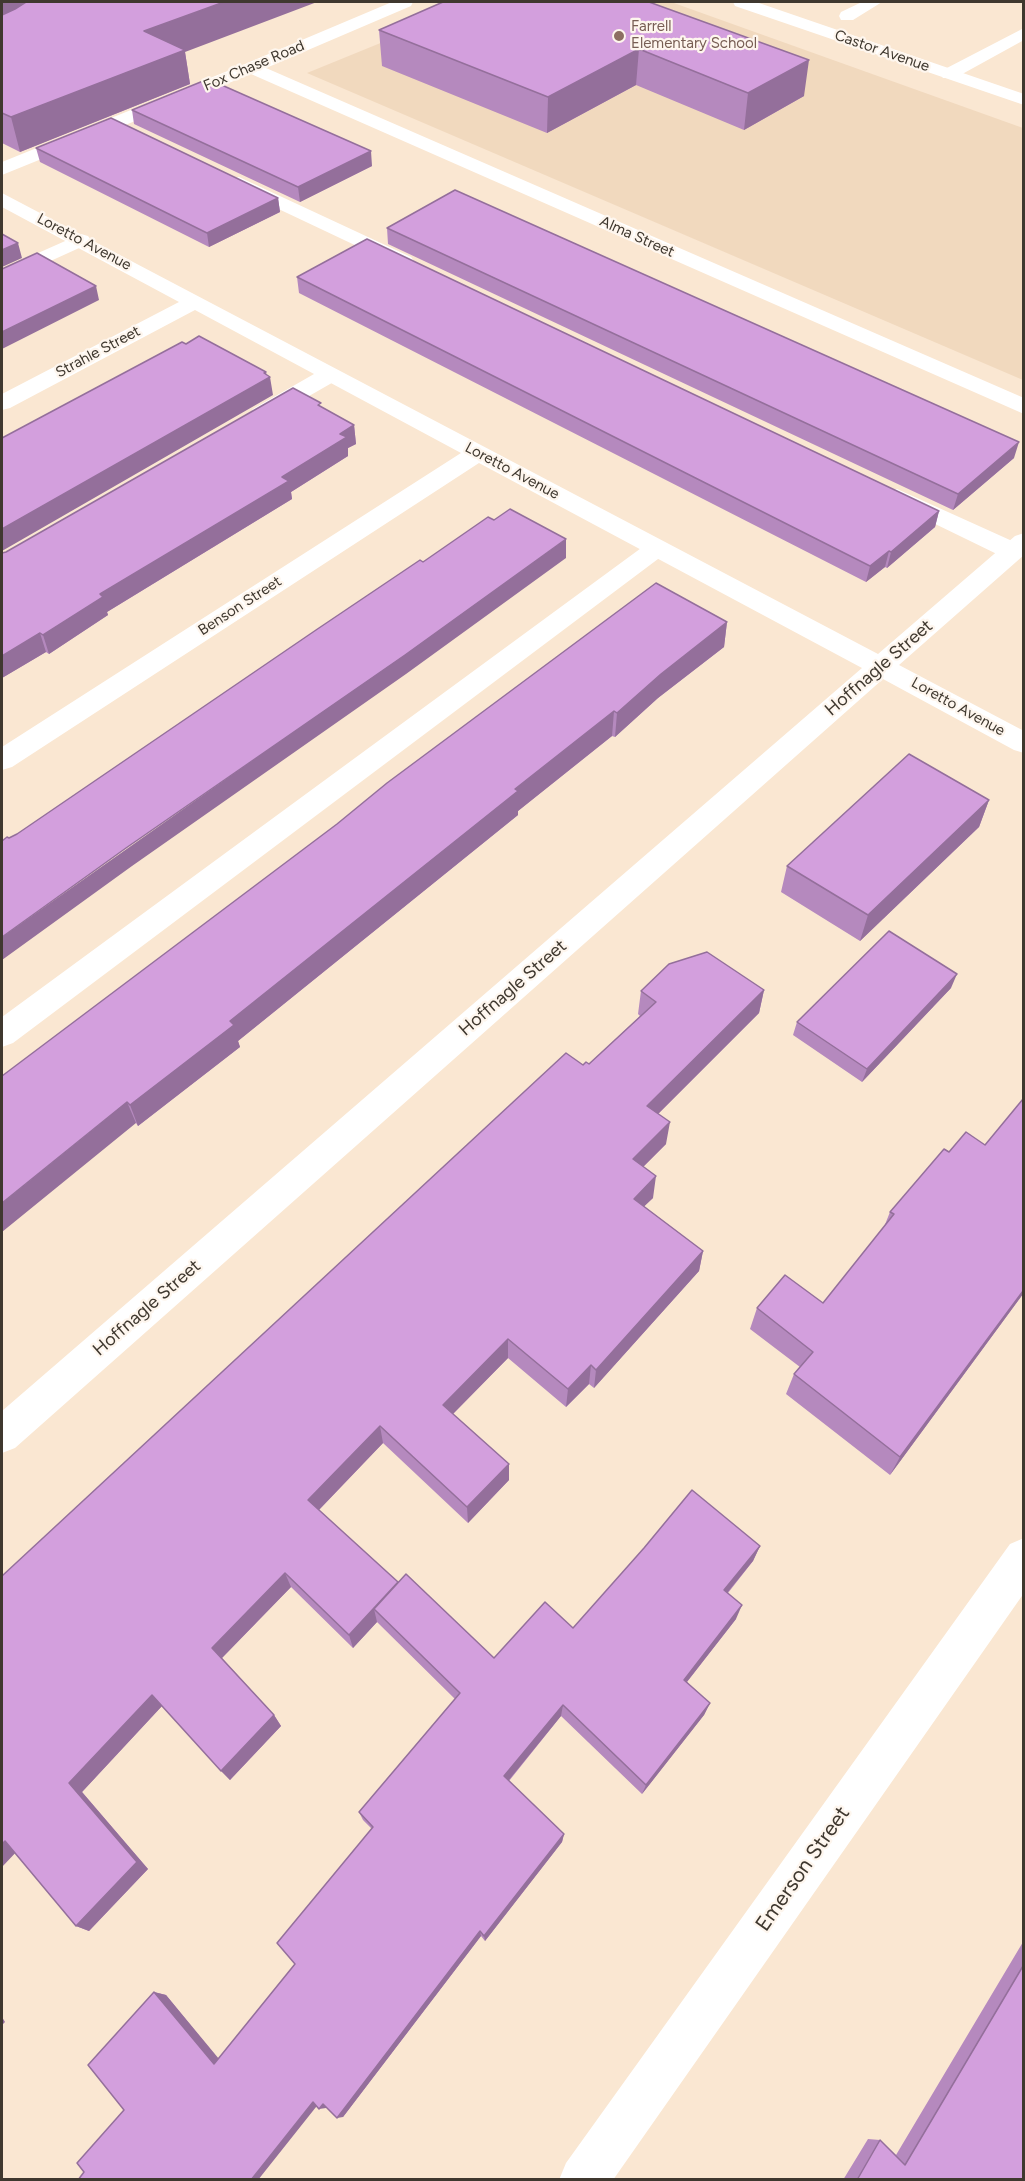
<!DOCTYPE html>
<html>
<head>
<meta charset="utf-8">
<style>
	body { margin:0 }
	#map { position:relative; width:1025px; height:2181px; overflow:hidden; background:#fae7d2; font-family:Figtree,sans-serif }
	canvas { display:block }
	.frame { position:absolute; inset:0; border:3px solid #3f382f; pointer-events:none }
</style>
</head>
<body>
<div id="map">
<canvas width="1025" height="2181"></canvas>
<div class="frame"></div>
</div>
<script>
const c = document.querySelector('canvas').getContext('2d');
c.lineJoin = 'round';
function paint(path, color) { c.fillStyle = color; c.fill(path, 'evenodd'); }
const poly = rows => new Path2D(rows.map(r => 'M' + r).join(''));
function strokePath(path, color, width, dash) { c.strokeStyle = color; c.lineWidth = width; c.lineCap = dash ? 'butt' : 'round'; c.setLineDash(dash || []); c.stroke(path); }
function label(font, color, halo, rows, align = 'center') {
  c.font = font + ' Figtree,sans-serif'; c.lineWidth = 4.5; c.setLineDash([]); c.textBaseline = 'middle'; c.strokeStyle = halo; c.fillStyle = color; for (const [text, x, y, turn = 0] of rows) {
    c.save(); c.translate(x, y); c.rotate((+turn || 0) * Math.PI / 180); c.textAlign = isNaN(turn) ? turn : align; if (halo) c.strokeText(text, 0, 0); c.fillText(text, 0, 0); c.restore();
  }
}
const built = poly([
	[481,2,671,2,1023,128,1023,380,307,73]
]);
const service = poly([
	[862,2,882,2,853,20,841,20,839,16,841,12,862,2],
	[1024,28,1024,40,955,78,943,78,940,74,943,70,1024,28],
	[239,177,411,257,414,261,411,265,404,267,397,265,232,187,229,183,232,179,239,177],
	[81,234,88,236,91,240,88,244,2,283,2,269,81,234],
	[329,368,337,370,340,375,337,380,269,419,261,421,253,419,250,414,253,409,321,370,329,368],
	[897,489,1021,545,1024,552,1021,557,1012,559,1003,557,888,501,885,496,888,491,897,489],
	[657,540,666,543,669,548,666,553,13,1043,2,1047,2,1017,648,543,657,540]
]);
const minor = poly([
	[392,2,413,2,411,6,266,68,1024,398,1024,414,251,74,2,175,2,162,245,64,392,2],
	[2,193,878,654,1015,536,1024,533,1024,555,899,665,1024,731,1024,753,1014,750,883,679,15,1448,2,1453,2,1411,862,668,479,463,12,767,2,770,2,747,461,453,195,310,10,408,2,410,2,394,179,302,2,207,2,193],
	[1024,1538,1024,1593,613,2180,559,2180,566,2163,1010,1544,1024,1538]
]);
const secondary = poly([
	[733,2,756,2,1024,94,1024,105,735,6,733,2]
]);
const wall = poly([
	[2,2,185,52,190,84,20,152,2,143],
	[649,2,804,96,744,130,636,85,547,133,382,66,379,30],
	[132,110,372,166,300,202,134,124],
	[36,148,278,198,280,212,209,247,40,162],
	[387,228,1014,458,953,510,388,244],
	[297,277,939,511,935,527,887,568,885,567,866,582,299,293],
	[321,407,354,425,356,444,348,448,348,456,291,492,292,499,107,612,108,615,49,654,46,652,2,678,2,553,6,552],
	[727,622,724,647,658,698,615,737,612,736,518,811,518,815,238,1041,240,1047,138,1126,136,1123,2,1076],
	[989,800,979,827,860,941,781,892,787,866],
	[951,988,862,1082,793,1035,797,1022],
	[764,990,759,1013,658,1114,666,1144,643,1167,653,1198,644,1206,703,1251,699,1271,594,1388,589,1384,566,1407,508,1358,453,1414,509,1464,509,1480,468,1523,383,1443,319,1510,398,1582,494,1658,573,1628,760,1546,753,1561,728,1593,736,1619,687,1682,710,1703,704,1715,642,1794,561,1716,509,1781,564,1834,562,1842,485,1941,481,1936,343,2117,326,2107,326,2108,317,2106,84,2172,124,2110,154,1992,166,1995,218,2059,295,1964,372,1829,363,1820,359,1812,455,1699,377,1622,353,1648,291,1587,222,1658,274,1715,281,1726,230,1780,162,1706,82,1792,148,1869,89,1931,76,1926,15,1853,583,1065,589,1064,640,1016,638,1014,641,991],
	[985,1145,1023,1294,890,1475,786,1394,794,1374,800,1367,750,1329,757,1308,823,1303,884,1227,890,1212,949,1152],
	[1023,1942,1023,2180,843,2180,868,2139,880,2140,896,2155]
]);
const shadedWall = poly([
	[2,2,47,2,2,36],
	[224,2,317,2,185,52,190,84,20,152,11,117,144,31],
	[639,49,636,85,547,133,548,97],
	[809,60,804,96,744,130,748,93],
	[371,151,372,166,300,202,298,187],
	[278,198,280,212,209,247,207,233],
	[18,243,22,258,2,267,2,250],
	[96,286,99,300,2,349,2,332],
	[266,372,267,378,270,377,273,395,2,551,2,529],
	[354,425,356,444,348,448,348,456,291,492,292,499,107,612,108,615,49,654,43,635,100,594,282,477,340,434],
	[1019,442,1014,458,953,510,958,494],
	[939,511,935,527,887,568,891,552],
	[566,539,566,558,406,674,132,866,2,960,2,937],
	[889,551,885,567,866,582,870,566],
	[727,622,724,647,658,698,615,737,617,713,661,674],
	[40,633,46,652,2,678,2,656],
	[614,711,612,736,518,811,518,815,238,1041,240,1047,138,1126,130,1105,230,1021,515,789],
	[989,800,979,827,860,941,868,915],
	[957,974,951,988,862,1082,867,1069],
	[764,990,759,1013,644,1128,647,1106],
	[127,1102,136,1123,2,1232,2,1203],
	[670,1122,666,1144,630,1180,633,1159],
	[656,1176,653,1198,631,1219,634,1199],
	[703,1251,699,1271,594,1388,596,1370],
	[1023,1291,1023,1294,890,1475,900,1457],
	[508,1339,508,1358,445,1422,443,1405],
	[591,1365,589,1384,566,1407,568,1389],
	[380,1426,383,1443,314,1515,308,1500],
	[509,1464,509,1480,468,1523,467,1507],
	[760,1546,753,1561,718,1604,724,1590],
	[285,1573,291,1587,220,1660,212,1648],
	[398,1582,374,1609,377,1622,353,1648,349,1635],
	[742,1605,736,1619,679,1692,684,1680],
	[152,1695,162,1706,82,1792,148,1869,89,1931,76,1926,69,1783],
	[710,1703,704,1715,642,1794,646,1785],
	[563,1705,561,1716,504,1786,504,1776],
	[274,1715,281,1726,230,1780,221,1771],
	[564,1834,562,1842,485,1941,484,1936],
	[5,1841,20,1848,2,1867,2,1844],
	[480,1931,481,1936,343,2117,337,2118],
	[154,1992,166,1995,224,2065,214,2064],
	[2,2017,5,2022,2,2025],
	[313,2102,320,2102,258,2180,251,2180],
	[329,2103,326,2108,319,2109,323,2104]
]);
const building = poly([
	[26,2,224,2,144,31,185,50,11,117,2,113,2,15,15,9,26,2],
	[443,2,649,2,809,60,748,93,639,49,548,97,379,30,443,2],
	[208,79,371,151,298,187,132,110,208,79],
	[111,118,278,198,207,233,36,148,111,118],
	[455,190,1019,442,958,494,387,228,455,190],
	[2,234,18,243,2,250,2,234],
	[367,239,939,511,891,552,889,551,870,566,297,277,367,239],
	[37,253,96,286,2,332,2,269,37,253],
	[199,336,266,372,264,373,270,377,2,529,2,438,182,342,186,344,199,336],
	[293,388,321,403,318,405,354,425,340,434,347,437,282,477,289,481,100,594,103,597,43,635,40,633,2,656,2,553,6,552,293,388],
	[510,509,566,539,405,655,126,848,2,937,2,841,7,837,9,838,17,834,316,630,420,560,423,562,488,517,494,520,510,509],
	[656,583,727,622,661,674,617,713,614,711,515,789,518,791,230,1021,234,1025,130,1105,127,1102,2,1203,2,1076,337,824,387,783,656,583],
	[909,754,989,800,868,915,787,866,909,754],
	[889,931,957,974,867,1069,797,1022,889,931],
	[707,952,764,990,647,1106,670,1122,633,1159,656,1176,634,1199,703,1251,596,1370,591,1365,568,1389,508,1339,443,1405,509,1464,467,1507,380,1426,308,1500,398,1582,349,1635,285,1573,212,1648,274,1715,221,1771,152,1695,69,1783,137,1862,76,1926,5,1841,2,1844,2,1576,566,1053,583,1065,586,1062,589,1064,656,1002,641,991,669,964,707,952],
	[1023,1099,1023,1291,900,1457,794,1374,813,1352,757,1308,785,1275,823,1303,894,1214,890,1212,944,1149,949,1152,966,1132,985,1145,1023,1099],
	[692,1490,760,1546,724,1590,742,1605,684,1680,710,1703,646,1785,563,1705,504,1776,564,1834,484,1936,480,1931,337,2118,323,2104,319,2109,313,2102,251,2180,78,2180,84,2172,77,2163,124,2110,88,2065,154,1992,214,2064,295,1964,277,1943,373,1827,359,1812,460,1693,374,1609,406,1574,494,1658,545,1602,573,1628,644,1548,692,1490],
	[1023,1966,1023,2180,857,2180,880,2140,905,2165,1023,1966]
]);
const markers = [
	[619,36,6,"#8d6e63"]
];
const farEducationnames = [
	["Farrell",631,27],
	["Elementary School",631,44]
];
const farStreetnames = [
	["Castor Avenue",882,51,19],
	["Fox Chase Road",254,66,-23],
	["Alma Street",637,237,24],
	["Loretto Avenue",84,242,28],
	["Strahle Street",98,352,-28],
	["Loretto Avenue",512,471,28],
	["Benson Street",240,606,-33],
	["Loretto Avenue",958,707,29]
];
const streetNames = [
	["Hoffnagle Street",879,668,-41],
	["Hoffnagle Street",513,988,-41],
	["Hoffnagle Street",147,1308,-41]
];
const nearStreetnames = [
	["Emerson Street",803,1869,-55]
];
paint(built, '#f1d9be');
paint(service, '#fff');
paint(minor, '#fff');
paint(secondary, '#fff');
paint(wall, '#b589be');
paint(shadedWall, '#946f9b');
paint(building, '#d39fdd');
strokePath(building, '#946f9b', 1.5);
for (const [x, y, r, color] of markers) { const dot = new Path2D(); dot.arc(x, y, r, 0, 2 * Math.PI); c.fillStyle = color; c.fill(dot); strokePath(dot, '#fef6ee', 2); }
label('15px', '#785e54', '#fef6ee', farEducationnames, 'left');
label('15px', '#3f382f', '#fef6ee', farStreetnames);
label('18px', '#3f382f', '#fef6ee', streetNames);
label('21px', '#3f382f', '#fef6ee', nearStreetnames);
</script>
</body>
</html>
